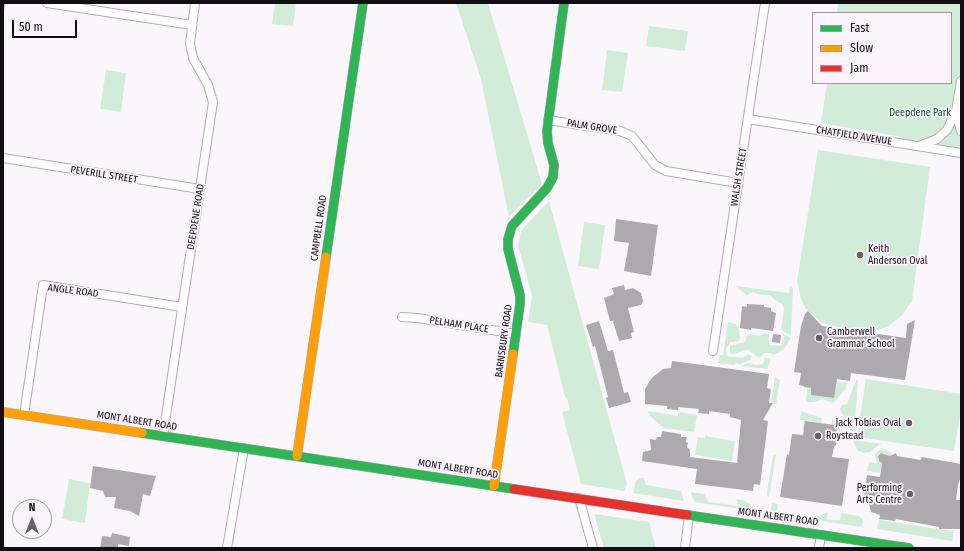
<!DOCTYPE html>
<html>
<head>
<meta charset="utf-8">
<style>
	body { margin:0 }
	#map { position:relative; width:964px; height:551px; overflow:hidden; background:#fbf6fb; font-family:"Fira Sans Condensed",sans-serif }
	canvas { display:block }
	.frame { position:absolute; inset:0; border:4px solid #140d16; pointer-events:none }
	.legend { position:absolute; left:812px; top:12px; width:140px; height:72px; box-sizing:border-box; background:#fcf3fe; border:1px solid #9f97a1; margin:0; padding:5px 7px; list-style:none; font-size:12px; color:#140d16 }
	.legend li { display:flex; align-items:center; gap:8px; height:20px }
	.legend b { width:20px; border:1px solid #9f97a1 }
	.north { position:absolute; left:12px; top:499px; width:40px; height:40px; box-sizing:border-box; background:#fcf3fe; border:1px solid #9f97a1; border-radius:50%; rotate:0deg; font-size:11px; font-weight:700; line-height:16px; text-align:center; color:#140d16 }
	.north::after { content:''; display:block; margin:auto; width:14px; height:18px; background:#655f66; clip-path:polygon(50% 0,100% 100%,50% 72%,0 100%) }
	.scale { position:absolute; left:12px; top:20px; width:65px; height:18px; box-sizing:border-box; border:2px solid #140d16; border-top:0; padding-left:5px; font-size:12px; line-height:14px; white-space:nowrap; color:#140d16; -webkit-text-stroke:3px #fcf3fe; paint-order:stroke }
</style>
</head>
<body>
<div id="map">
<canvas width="964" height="551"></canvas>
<div class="frame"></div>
<ul class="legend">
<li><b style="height:5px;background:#30b455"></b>Fast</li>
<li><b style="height:5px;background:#ff9f0a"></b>Slow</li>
<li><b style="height:5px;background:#e5322d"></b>Jam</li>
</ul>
<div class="north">N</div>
<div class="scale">50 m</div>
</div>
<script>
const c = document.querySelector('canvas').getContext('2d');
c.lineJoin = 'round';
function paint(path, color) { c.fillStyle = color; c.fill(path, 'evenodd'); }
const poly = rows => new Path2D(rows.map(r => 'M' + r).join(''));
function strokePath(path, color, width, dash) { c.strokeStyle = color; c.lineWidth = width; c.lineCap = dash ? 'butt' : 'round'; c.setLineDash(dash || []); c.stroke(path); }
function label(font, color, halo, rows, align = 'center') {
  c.font = font + ' "Fira Sans Condensed",sans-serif'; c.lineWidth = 3.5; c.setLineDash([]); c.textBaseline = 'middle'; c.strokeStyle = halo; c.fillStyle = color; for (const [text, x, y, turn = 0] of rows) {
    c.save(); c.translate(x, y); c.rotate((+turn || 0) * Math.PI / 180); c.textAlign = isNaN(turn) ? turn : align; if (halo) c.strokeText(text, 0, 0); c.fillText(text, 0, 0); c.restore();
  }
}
const green = poly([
	[275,3,296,3,293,26,272,24],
	[456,3,488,3,542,184,509,217,481,79],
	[838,3,961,3,961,81,947,130,918,147,901,144,902,137,821,123,827,83,951,83,951,13,837,13],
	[649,26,688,31,685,51,646,46],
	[607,50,628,53,622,92,602,90],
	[106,70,126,73,121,112,100,109],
	[956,126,961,137,961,148,938,145],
	[818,150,930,167,912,301,902,315,889,326,878,330,867,331,831,326,821,322,806,309,801,299,797,281],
	[549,201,627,484,624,491,581,484,562,412,570,410,567,398,565,397,547,325,528,322,532,296,518,245,521,231],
	[584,222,605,225,599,269,578,266],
	[735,286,789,293,790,287,793,288,791,335,786,333,781,329,784,309,782,304,776,301,770,295,761,295,753,292,747,295],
	[728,322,736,324,738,328,740,338,739,341,731,342,729,344,726,349,726,354,728,356,743,358,748,354,752,356,750,360,740,364,736,363,734,365,718,363,720,355,723,355],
	[765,333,769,334,769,345,781,346,784,336,782,333,790,338,789,341,784,349,778,353,773,355,770,353,765,353,759,358,748,350,743,350,738,353,732,354,730,352,730,346,732,345,745,342,747,335,751,334,759,336],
	[765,357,771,359,767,369,742,366,745,364,750,363,756,365,763,364],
	[775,377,780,380,776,404,771,403],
	[866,379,961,394,961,410,954,451,857,437],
	[856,380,858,380,854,436,852,436,847,419,842,414,840,409,842,405,847,404],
	[836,381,847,383,845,390,835,401,833,403,822,399,814,402,808,402,806,400,808,385,812,386,811,395,833,398],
	[648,411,678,416,679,412,697,415,694,432,663,428,653,419,648,413],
	[801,411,822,418,821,423,809,420,804,430,803,430,804,420,800,420],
	[832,419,839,424,842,440,835,438,834,425,832,424],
	[705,436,735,441,732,461,695,455,698,437,705,438],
	[853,440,883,444,879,445,870,452,863,453,857,450],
	[884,449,890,452,892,455,889,456,884,453,879,454,878,459,882,463,880,473,867,471,869,462,877,463,875,455,879,450],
	[776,454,769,497,767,495,768,485,773,455],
	[640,478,644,478,646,485,681,491,684,501,633,493,636,481],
	[69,479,90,483,85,523,62,519],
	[691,492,704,494,709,502,739,506,736,499,742,500,750,504,751,508,747,510,695,502,692,497],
	[772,503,778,504,777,511,816,517,828,512,827,519,831,520,840,520,841,513,859,516,863,519,862,527,770,513],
	[594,514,649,522,656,548,604,548],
	[879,520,952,531,953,529,954,529,952,541,877,529]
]);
const building = poly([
	[616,219,658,225,651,276,624,271,629,243,614,241],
	[624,285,625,290,633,288,641,293,643,301,641,305,628,308,634,332,631,333,632,338,619,341,613,321,610,321,604,298,614,294,612,288],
	[747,304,764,305,764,307,771,308,771,311,776,313,773,331,751,328,751,330,740,328,742,306,747,307],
	[808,311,822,326,906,338,907,324,915,320,905,380,851,373,850,381,837,379,834,398,811,395,811,388,804,387,804,386,799,385,801,373,794,372,801,326,805,314],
	[599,321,608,351,613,350,624,393,628,392,631,402,609,408,606,398,608,397,595,346,593,347,586,325],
	[773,334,781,335,780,343,772,342],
	[672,361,769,374,767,388,771,389,769,403,773,403,763,420,768,421,760,485,754,484,753,491,695,484,697,469,642,461,643,452,651,450,650,439,656,440,657,437,661,437,662,431,681,434,681,437,687,437,686,442,688,443,687,447,690,450,690,457,737,463,741,420,730,417,730,414,709,411,709,414,698,413,699,409,678,407,678,410,667,409,667,406,645,404,645,389,649,382,653,377,663,369,671,368],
	[805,421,834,425,834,426,837,426,835,439,837,442,836,445,834,447,832,457,849,459,842,506,780,497,787,454,789,455,792,434,803,435],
	[881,453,890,456,896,453,897,456,921,460,922,457,961,464,961,476,958,485,956,500,961,500,961,529,939,529,939,527,896,519,895,521,879,519,880,515,871,512,869,504,863,503,867,475,880,477,882,463,879,461,878,456],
	[93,466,156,476,150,496,143,494,139,516,130,511,114,508,116,497,105,497,103,491,90,488],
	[112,533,130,537,129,546,118,544,118,548,100,548,102,536,111,537]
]);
const street = poly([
	[47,3,192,25],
	[956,111,961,81],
	[748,119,961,153],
	[548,120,620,131,632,136,655,165,666,171,738,183],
	[919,146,937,139,947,130,956,111,961,131],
	[3,158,200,189],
	[402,317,418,318,516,334],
	[713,351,765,3],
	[24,415,43,285,182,307],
	[163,436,213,102,208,85,193,58,190,44,195,3],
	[579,498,593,548],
	[227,548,244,448],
	[685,548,689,515],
	[819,548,821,535]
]);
const fast = poly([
	[326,257,363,3],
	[513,354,520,304,520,295,508,249,508,239,512,226,547,188,553,177,554,165,548,143,547,131,564,3],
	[142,433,514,489],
	[687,515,909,548]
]);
const slow = poly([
	[3,412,142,433],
	[297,456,326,257],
	[494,486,513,354]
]);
const jam = poly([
	[514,489,687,515]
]);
const tram = poly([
	[3,14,5,3]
]);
const markers = [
	[860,255,4,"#655f66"],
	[819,338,4,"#655f66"],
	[909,423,4,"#655f66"],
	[818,436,4,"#655f66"],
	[910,494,4,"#655f66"]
];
const parkNames = [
	["Deepdene Park",920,113]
];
const streetNames = [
	["PALM GROVE",592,127,9],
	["CHATFIELD AVENUE",854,136,9],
	["PEVERILL STREET",104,175,9],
	["WALSH STREET",739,177,-81],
	["DEEPDENE ROAD",196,217,-81],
	["CAMPBELL ROAD",319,228,-82],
	["ANGLE ROAD",73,291,7],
	["PELHAM PLACE",459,325,9],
	["BARNSBURY ROAD",504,341,-82],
	["MONT ALBERT ROAD",137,421,9],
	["MONT ALBERT ROAD",458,469,9],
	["MONT ALBERT ROAD",778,517,8]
];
const poiNames = [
	["Keith",868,249],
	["Anderson Oval",868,261],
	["Camberwell",827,332],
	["Grammar School",827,344],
	["Jack Tobias Oval",901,423,"right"],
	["Roystead",826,436],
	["Performing",902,488,"right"],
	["Arts Centre",902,500,"right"]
];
paint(green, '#d1edd9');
paint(building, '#aea8af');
strokePath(street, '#b2acb3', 10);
strokePath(fast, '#b2acb3', 10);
strokePath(slow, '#b2acb3', 10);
strokePath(jam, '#b2acb3', 10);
strokePath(street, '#fefefe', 8);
strokePath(fast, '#30b455', 9);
strokePath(slow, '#ff9f0a', 9);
strokePath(jam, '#e5322d', 9);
strokePath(tram, '#c0bfc1', 1);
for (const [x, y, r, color] of markers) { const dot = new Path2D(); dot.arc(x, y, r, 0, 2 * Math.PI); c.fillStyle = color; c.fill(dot); strokePath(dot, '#fcf3fe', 1.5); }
label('10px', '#005328', '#fcf3fe', parkNames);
label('10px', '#140d16', '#fcf3fe', streetNames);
label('10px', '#140d16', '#fcf3fe', poiNames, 'left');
</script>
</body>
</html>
